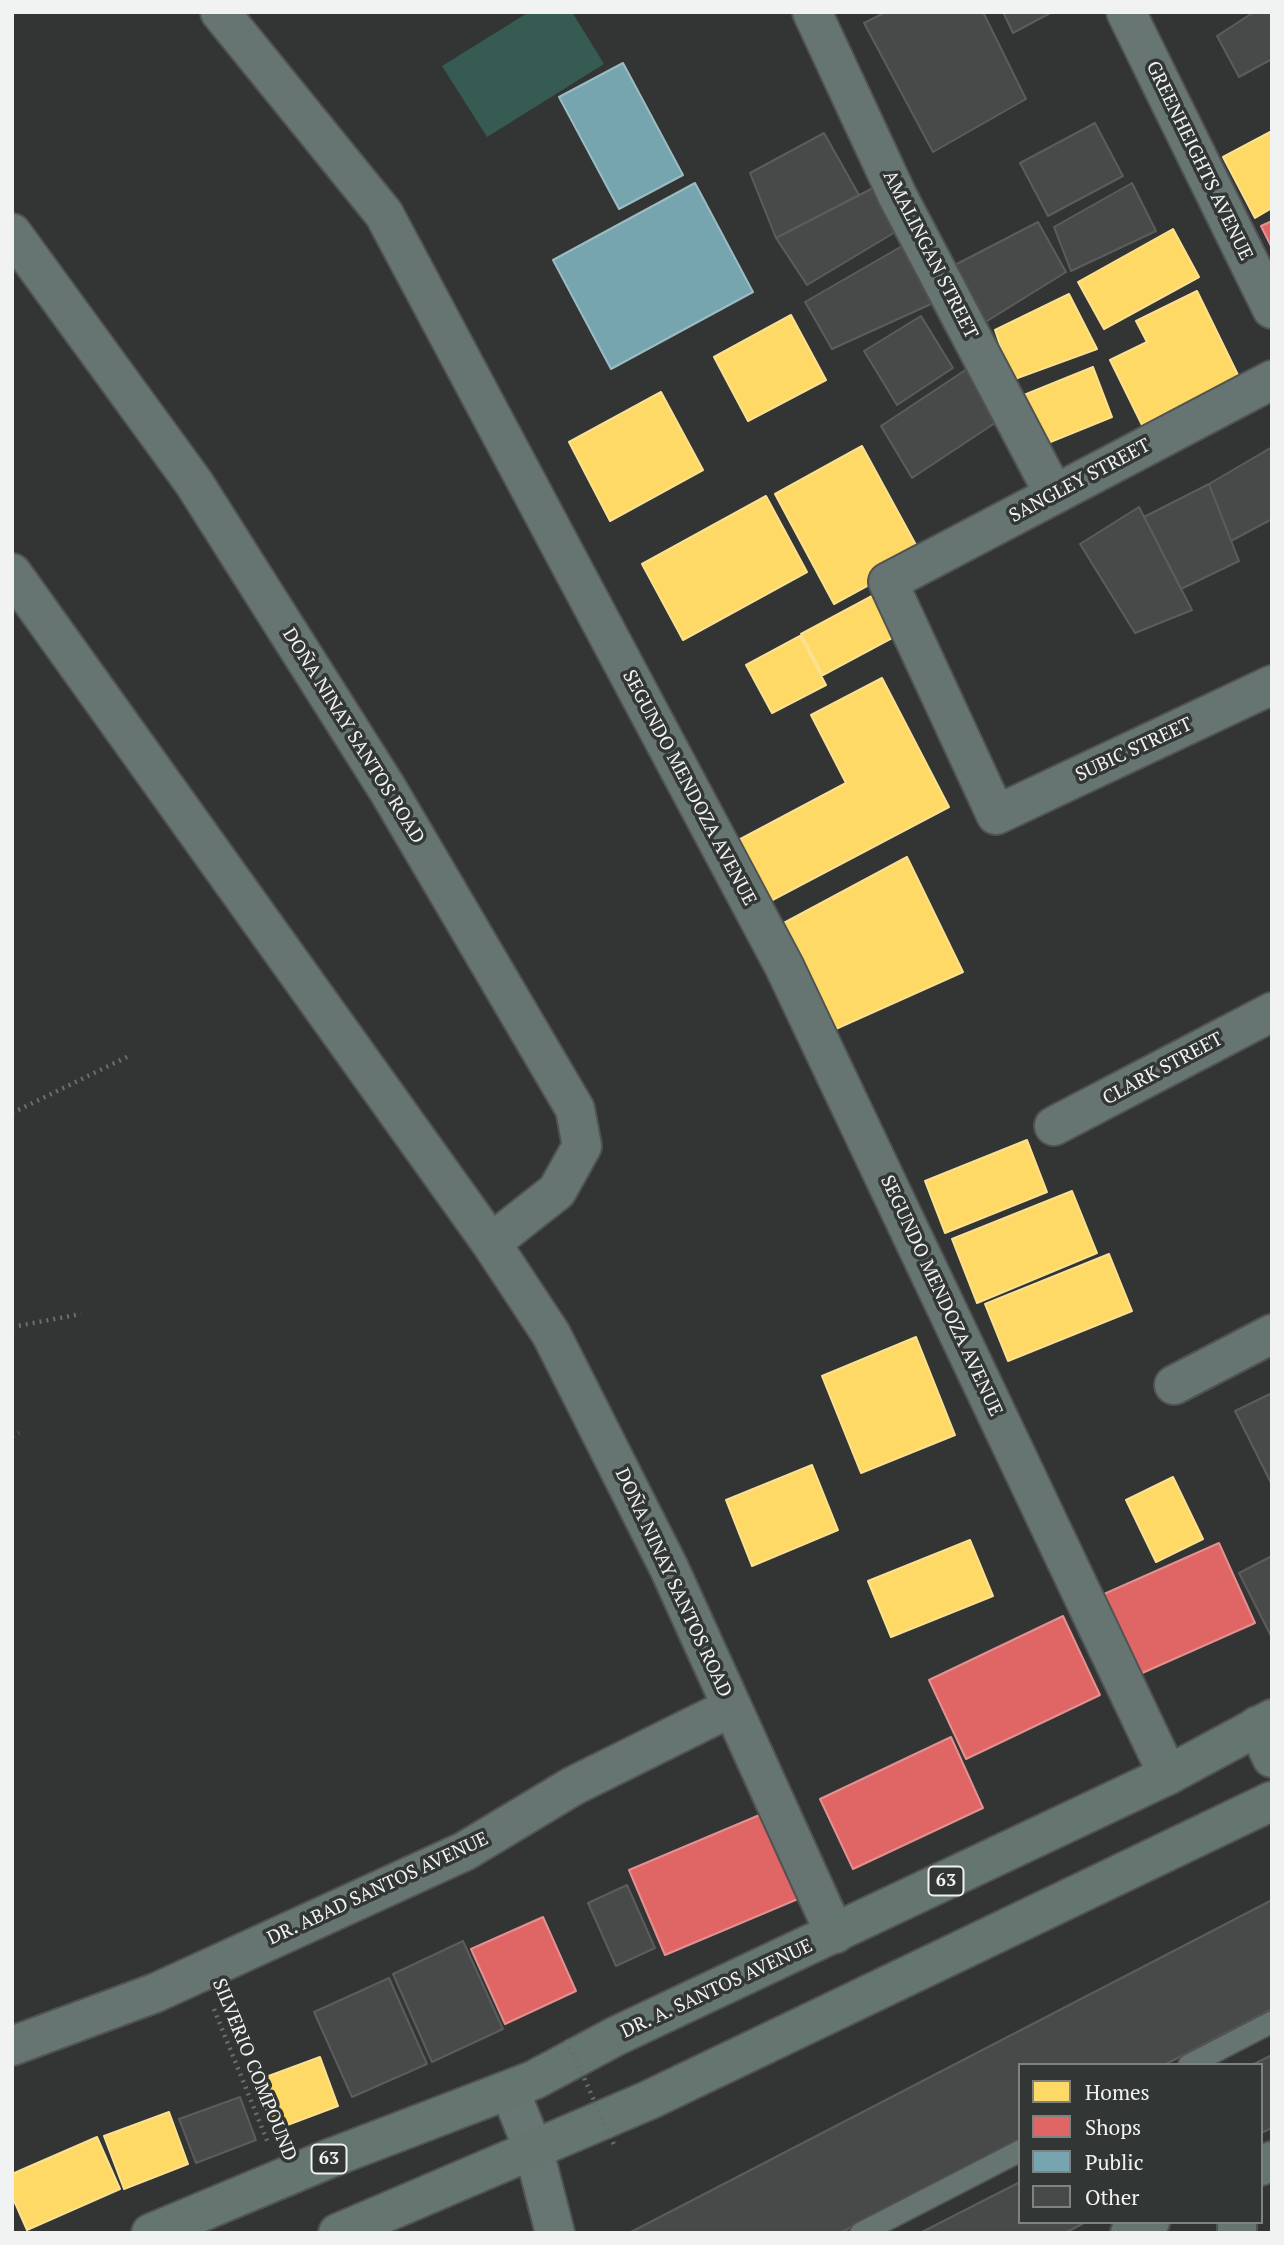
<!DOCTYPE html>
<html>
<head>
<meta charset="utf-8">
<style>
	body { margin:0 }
	#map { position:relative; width:1284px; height:2245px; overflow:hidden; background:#333534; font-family:"PT Serif",serif }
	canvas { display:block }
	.frame { position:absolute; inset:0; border:14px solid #f1f3f2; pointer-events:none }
	.legend { position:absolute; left:1018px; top:2063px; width:245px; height:161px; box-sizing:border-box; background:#323635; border:2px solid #7e8281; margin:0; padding:9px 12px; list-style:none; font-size:21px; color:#f1f3f2 }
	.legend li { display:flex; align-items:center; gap:14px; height:35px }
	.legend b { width:35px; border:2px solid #7e8281 }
</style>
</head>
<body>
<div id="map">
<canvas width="1284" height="2245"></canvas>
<div class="frame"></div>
<ul class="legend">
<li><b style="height:19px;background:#ffd966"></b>Homes</li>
<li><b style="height:19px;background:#e06666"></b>Shops</li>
<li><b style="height:19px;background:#76a5af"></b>Public</li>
<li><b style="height:19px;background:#484a49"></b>Other</li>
</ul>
</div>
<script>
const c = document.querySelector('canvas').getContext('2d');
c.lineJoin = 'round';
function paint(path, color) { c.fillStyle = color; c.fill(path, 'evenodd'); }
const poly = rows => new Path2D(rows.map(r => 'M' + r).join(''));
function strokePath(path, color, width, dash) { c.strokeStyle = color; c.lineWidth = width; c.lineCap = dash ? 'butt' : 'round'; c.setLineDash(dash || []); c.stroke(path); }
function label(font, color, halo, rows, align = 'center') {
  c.font = font + ' "PT Serif",serif'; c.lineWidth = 7; c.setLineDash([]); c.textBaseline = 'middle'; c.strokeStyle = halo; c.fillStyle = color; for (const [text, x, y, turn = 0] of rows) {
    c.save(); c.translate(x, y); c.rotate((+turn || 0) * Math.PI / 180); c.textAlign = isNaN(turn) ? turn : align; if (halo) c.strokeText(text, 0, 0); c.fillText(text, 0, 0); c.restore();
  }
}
const green = poly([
	[529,12,572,12,604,64,487,137,442,66]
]);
const homes = poly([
	[1272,131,1272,208,1255,218,1223,157,1272,131],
	[1173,229,1199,277,1104,329,1078,282,1173,229],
	[1197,291,1239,377,1142,425,1110,360,1147,342,1136,321,1197,291],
	[1069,294,1097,349,1012,380,995,330,1069,294],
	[791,315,826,380,748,421,714,357,791,315],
	[1093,367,1112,417,1038,447,1019,397,1093,367],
	[661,392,703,470,610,521,569,442,661,392],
	[862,446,922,556,834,604,775,494,862,446],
	[766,496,807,572,683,640,642,564,766,496],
	[885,589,907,630,823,675,801,634,885,589],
	[800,636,826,685,772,713,746,665,800,636],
	[882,678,949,807,763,905,731,844,846,783,811,715,882,678],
	[907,857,963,972,829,1032,780,925,907,857],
	[1027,1140,1047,1192,945,1233,925,1181,1027,1140],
	[1072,1191,1097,1253,977,1303,952,1239,1072,1191],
	[1109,1254,1132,1311,1008,1361,985,1304,1109,1254],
	[916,1337,955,1435,861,1473,822,1376,916,1337],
	[812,1465,838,1530,752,1566,726,1500,812,1465],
	[1173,1477,1203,1539,1156,1562,1126,1500,1173,1477],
	[970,1540,993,1596,891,1637,868,1581,970,1540],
	[320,2057,338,2106,274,2130,255,2081,320,2057],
	[169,2112,188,2164,124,2189,104,2136,169,2112],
	[97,2137,120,2189,27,2230,12,2196,12,2174,97,2137]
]);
const shops = poly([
	[1272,221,1272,248,1261,226,1272,221],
	[1219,1543,1255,1623,1131,1678,1095,1598,1219,1543],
	[1063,1616,1100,1695,966,1759,929,1680,1063,1616],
	[951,1737,983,1808,853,1869,820,1799,951,1737],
	[769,1811,805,1896,665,1955,629,1870,769,1811],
	[543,1917,576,1991,505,2024,471,1949,543,1917]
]);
const public = poly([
	[623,63,683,175,619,209,559,97,623,63],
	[695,183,753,292,611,369,553,260,695,183]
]);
const building = poly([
	[886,12,983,12,1026,99,933,152,864,23,886,12],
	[1003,12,1052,12,1013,33,1003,12],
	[1254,12,1272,12,1272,59,1239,77,1217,36,1254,12],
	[1095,123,1123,176,1048,216,1020,163,1095,123],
	[824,133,859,195,776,238,750,173,824,133],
	[1132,183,1156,231,1071,271,1054,227,1132,183],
	[877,186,897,231,807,285,776,238,877,186],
	[1038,222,1066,272,979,326,947,269,1038,222],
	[909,242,942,299,832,349,805,302,909,242],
	[921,316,953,368,897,405,864,351,921,316],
	[976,363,1004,417,912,478,881,426,976,363],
	[1272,447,1272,519,1231,541,1209,484,1272,447],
	[1209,484,1239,561,1181,589,1144,517,1209,484],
	[1139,507,1192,610,1135,633,1080,544,1139,507],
	[1272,1393,1272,1485,1235,1411,1272,1393],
	[1272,1556,1272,1638,1239,1573,1272,1556],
	[627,1885,655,1948,616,1966,588,1903,627,1885],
	[1272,1900,1272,2009,1164,2065,1020,2065,1020,2140,840,2233,629,2233,1272,1900],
	[463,1941,503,2029,432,2062,393,1974,463,1941],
	[389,1978,427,2064,352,2097,314,2012,389,1978],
	[1272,2055,1272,2128,1261,2133,1261,2065,1252,2065,1272,2055],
	[240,2097,256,2140,196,2163,179,2119,240,2097],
	[1020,2182,1020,2222,1086,2222,1065,2233,920,2233,1020,2182]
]);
const path = poly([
	[12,1113,129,1056],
	[12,1327,81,1314],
	[12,1436,19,1433],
	[214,2009,268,2143]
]);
const lane = poly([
	[1189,2065,1272,2022],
	[861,2233,1020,2151]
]);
const street = poly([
	[220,12,384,214,784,966,1168,1775],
	[812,12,898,197,1054,494],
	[12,233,194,483,388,790,575,1109,582,1146,557,1191,491,1243],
	[1272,380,888,582,996,815,1272,685],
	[12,573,491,1243,551,1334,669,1568,835,1934],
	[1054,1126,1272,1012],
	[1174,1385,1272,1334],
	[1257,1726,1272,1758],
	[12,2046,155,1993,465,1851,573,1786,732,1707],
	[1261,2166,1272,2161],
	[1130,2233,1150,2222],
	[1237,2233,1237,2222]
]);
const secondary = poly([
	[1126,12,1272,309],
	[510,2091,534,2151,555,2233]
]);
const primary = poly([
	[151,2233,328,2159,534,2080,616,2036,1168,1775,1272,1719],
	[338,2233,649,2100,1272,1801]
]);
const pathBridge = poly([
	[567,2040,615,2147]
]);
const shields = [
	[946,1881,35],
	[329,2159,35]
];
const shieldNames = [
	["63",946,1881],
	["63",329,2159]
];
const streetNames = [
	["GREENHEIGHTS AVENUE",1199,161,64],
	["AMALINGAN STREET",930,255,63],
	["SANGLEY STREET",1080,481,-28],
	["DOÑA NINAY SANTOS ROAD",353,736,58],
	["SUBIC STREET",1134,750,-25],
	["SEGUNDO MENDOZA AVENUE",689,788,62],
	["CLARK STREET",1163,1069,-28],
	["SEGUNDO MENDOZA AVENUE",941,1296,65],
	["DOÑA NINAY SANTOS ROAD",673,1583,65],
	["DR. ABAD SANTOS AVENUE",378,1889,-25],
	["DR. A. SANTOS AVENUE",717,1989,-25],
	["SILVERIO COMPOUND",254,2070,68]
];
paint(green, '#365b53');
paint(homes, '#ffd966');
strokePath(homes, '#fbe190', 2);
paint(shops, '#e06666');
strokePath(shops, '#e59090', 2);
paint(public, '#76a5af');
strokePath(public, '#9bbcc3', 2);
paint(building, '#484a49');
strokePath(building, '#5b5c5c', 2);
strokePath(lane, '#515352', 24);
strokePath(street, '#515352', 42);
strokePath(secondary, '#515352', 42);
strokePath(primary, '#515352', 42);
strokePath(path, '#666f6d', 4.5, [2, 5]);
strokePath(lane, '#667571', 21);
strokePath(street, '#667571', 38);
strokePath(secondary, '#677673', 38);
strokePath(primary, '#657570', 38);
strokePath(pathBridge, '#666f6d', 4.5, [2, 5]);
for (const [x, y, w] of shields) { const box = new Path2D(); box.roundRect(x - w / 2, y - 14.5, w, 29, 5); c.fillStyle = '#323635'; c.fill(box); strokePath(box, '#f1f3f2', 2); }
label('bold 18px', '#f1f3f2', null, shieldNames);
label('19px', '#f1f3f2', '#323635', streetNames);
</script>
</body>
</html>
